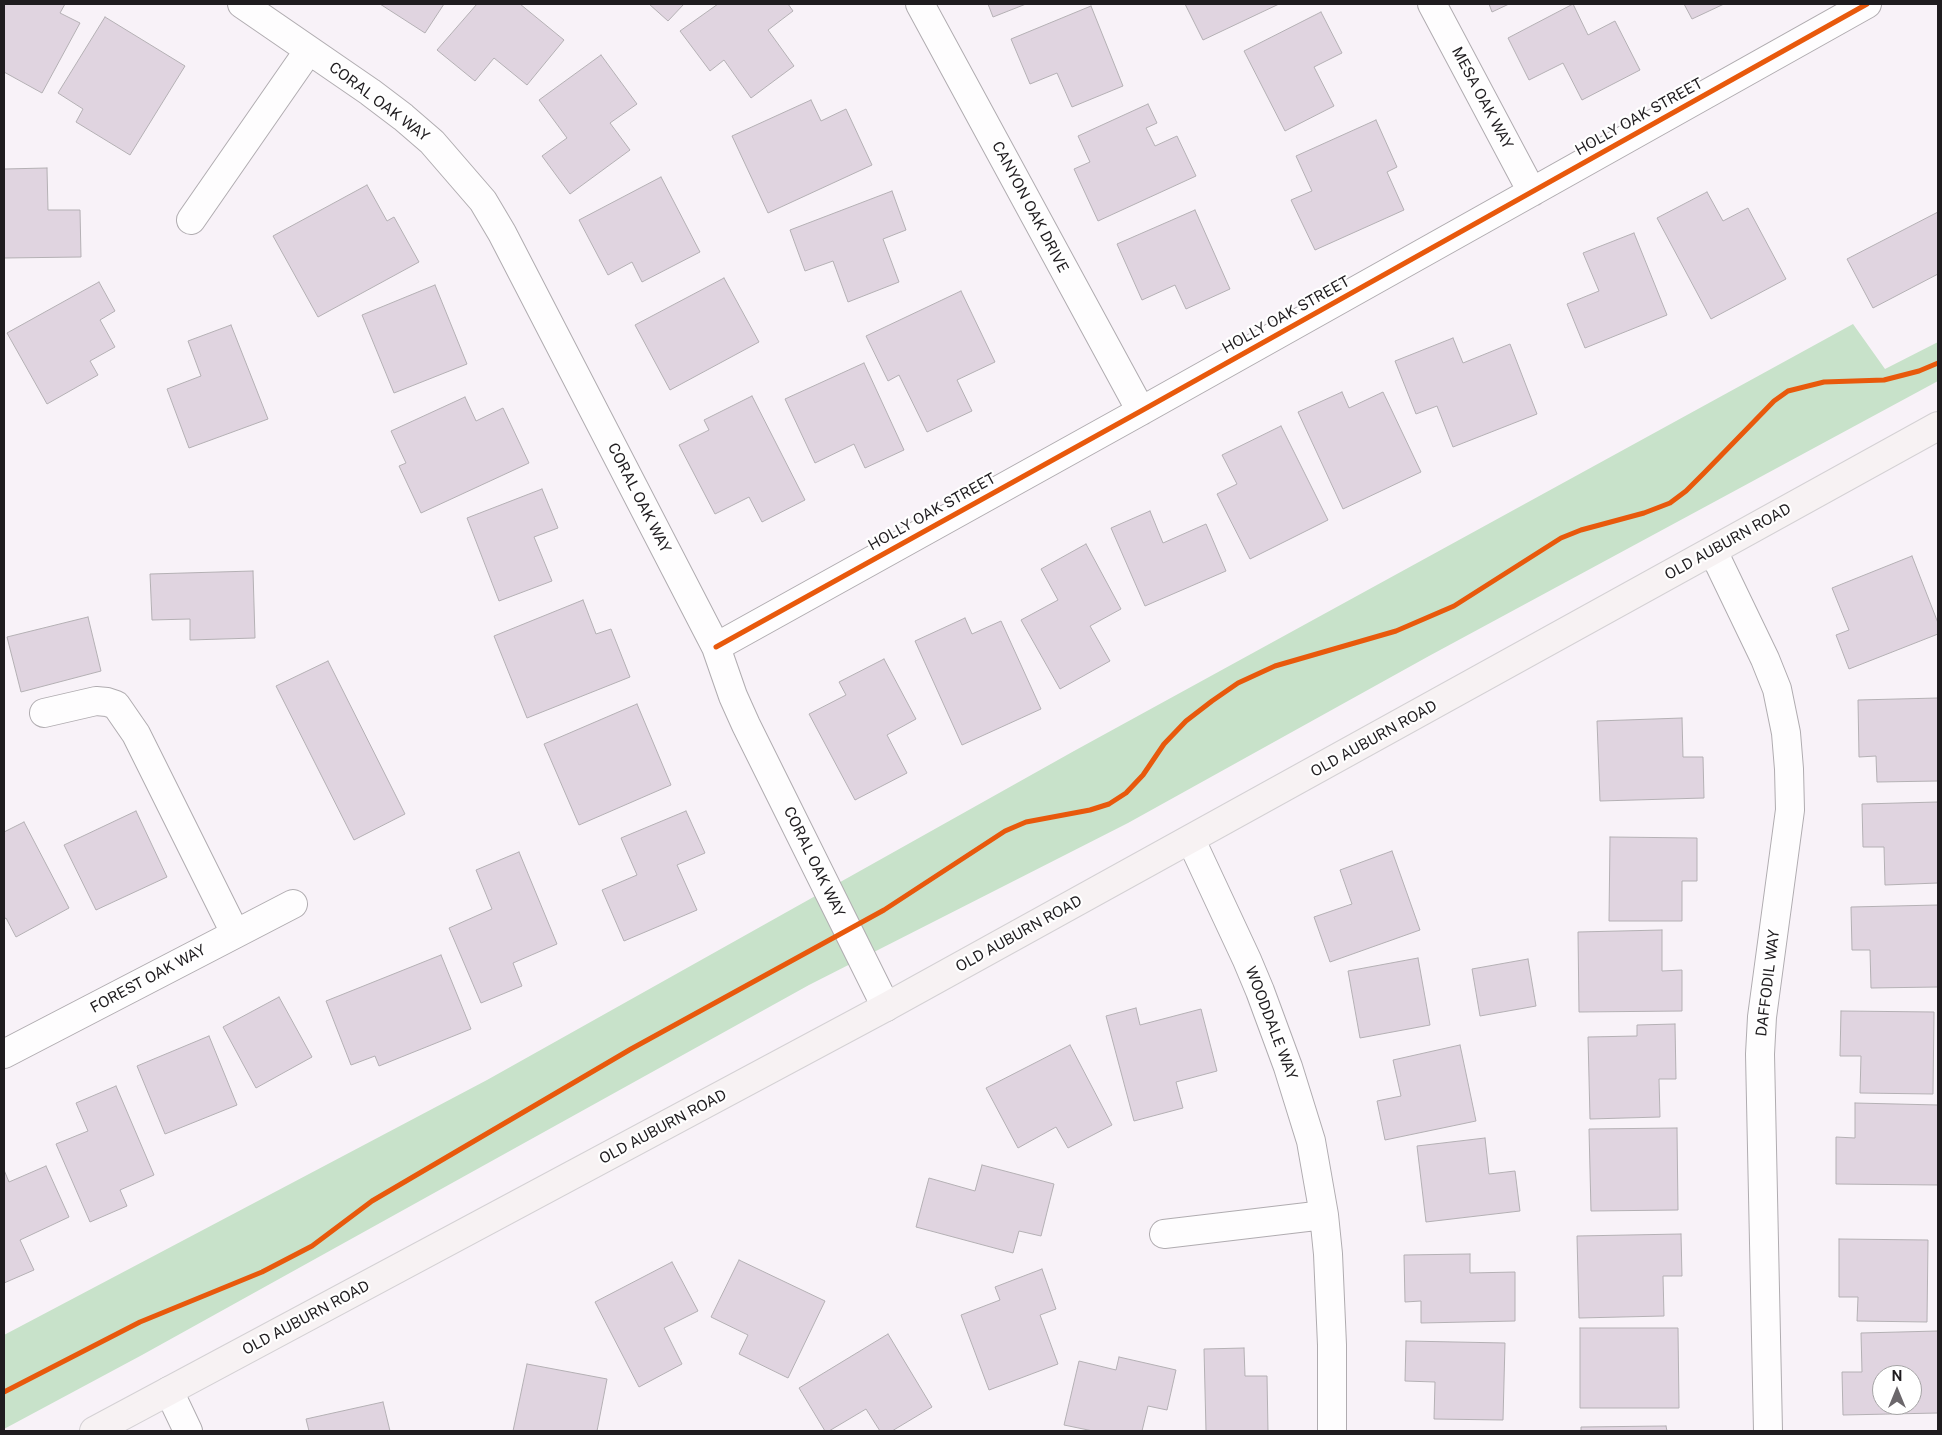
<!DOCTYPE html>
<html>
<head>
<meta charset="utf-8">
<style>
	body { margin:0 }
	#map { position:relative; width:1942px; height:1435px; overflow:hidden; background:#f8f2f8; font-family:"Public Sans",sans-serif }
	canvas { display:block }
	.frame { position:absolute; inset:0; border:5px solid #1f1c1f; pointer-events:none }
	.north { position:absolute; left:1872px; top:1365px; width:50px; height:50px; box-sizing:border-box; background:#fff; border:1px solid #a5a4a5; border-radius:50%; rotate:0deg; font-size:14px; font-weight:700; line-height:20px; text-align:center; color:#1f1c1f }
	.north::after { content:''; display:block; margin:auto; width:18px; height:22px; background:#6b676b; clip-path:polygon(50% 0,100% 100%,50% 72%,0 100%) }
</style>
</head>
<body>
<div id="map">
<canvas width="1942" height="1435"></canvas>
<div class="frame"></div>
<div class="north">N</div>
</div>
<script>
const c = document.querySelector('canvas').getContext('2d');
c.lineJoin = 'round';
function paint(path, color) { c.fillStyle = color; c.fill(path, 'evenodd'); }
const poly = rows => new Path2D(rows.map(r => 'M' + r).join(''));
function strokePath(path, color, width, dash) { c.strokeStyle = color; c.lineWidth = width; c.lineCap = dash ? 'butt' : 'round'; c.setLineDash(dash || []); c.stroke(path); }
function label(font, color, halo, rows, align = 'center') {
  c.font = font + ' "Public Sans",sans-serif'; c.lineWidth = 4.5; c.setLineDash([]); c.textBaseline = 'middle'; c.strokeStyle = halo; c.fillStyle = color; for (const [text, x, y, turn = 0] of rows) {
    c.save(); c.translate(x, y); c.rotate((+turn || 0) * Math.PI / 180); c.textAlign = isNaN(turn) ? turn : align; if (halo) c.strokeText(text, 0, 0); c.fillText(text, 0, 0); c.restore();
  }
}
const green = poly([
	[1853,324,1885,369,1938,342,1938,381,1429,656,1128,823,809,985,142,1355,4,1429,4,1335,487,1080,1074,751]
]);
const building = poly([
	[4,4,65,4,60,13,80,23,42,93,4,72,4,4],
	[380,4,444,4,425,33,380,4],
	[477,4,520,4,564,40,527,85,494,58,475,81,437,50,477,4],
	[649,4,684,4,668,21,649,4],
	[718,4,788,4,793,11,768,30,794,66,751,98,724,60,710,71,680,31,718,4],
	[988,4,1026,4,993,17,988,4],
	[1185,4,1279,4,1203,40,1185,4],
	[1489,4,1509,4,1492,12,1489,4],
	[1573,4,1588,35,1615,21,1640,70,1582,100,1563,63,1529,80,1508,38,1573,4],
	[1684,4,1724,4,1692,19,1684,4],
	[1091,6,1123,86,1072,107,1057,73,1030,84,1011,39,1091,6],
	[1321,12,1342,53,1314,67,1334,106,1285,131,1244,51,1321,12],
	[105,17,185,66,130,155,76,122,83,109,58,93,105,17],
	[601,55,637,104,610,123,630,150,570,194,542,156,567,138,539,100,601,55],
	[811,100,821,121,846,109,872,165,768,213,732,136,811,100],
	[1148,104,1157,123,1146,128,1155,146,1177,136,1196,176,1098,221,1074,169,1090,162,1078,136,1148,104],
	[1376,120,1397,167,1387,172,1404,210,1315,250,1291,200,1312,191,1296,156,1376,120],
	[47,168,48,210,80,210,81,257,4,258,4,169,47,168],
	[661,177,700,252,642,282,632,262,608,275,579,220,661,177],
	[367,185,387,221,394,217,419,262,318,317,273,236,367,185],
	[892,191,906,230,883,239,899,282,848,302,833,261,805,271,790,230,892,191],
	[1707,192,1723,221,1748,208,1786,279,1711,319,1657,218,1707,192],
	[1195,210,1230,289,1186,309,1175,285,1142,300,1117,244,1195,210],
	[1938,212,1938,274,1873,308,1847,259,1938,212],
	[1634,233,1667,315,1585,348,1567,304,1599,291,1583,253,1634,233],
	[724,278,759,342,670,390,635,325,724,278],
	[99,282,115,311,100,320,115,347,90,361,98,375,47,404,7,333,99,282],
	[435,285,467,364,394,393,362,315,435,285],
	[961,291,995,362,957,380,972,411,927,432,899,375,888,381,866,336,961,291],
	[231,325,268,419,189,448,167,389,201,376,188,341,231,325],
	[1453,338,1463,363,1510,344,1537,414,1453,447,1437,406,1416,414,1395,361,1453,338],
	[864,363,904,450,865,468,854,444,815,463,785,399,864,363],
	[1342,392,1349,408,1383,392,1421,472,1343,509,1298,412,1342,392],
	[752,396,805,500,762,522,749,497,715,514,679,445,709,430,704,420,752,396],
	[465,397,476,421,503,408,529,463,421,513,399,466,406,463,391,431,465,397],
	[1281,426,1328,520,1250,559,1217,494,1237,484,1222,455,1281,426],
	[542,489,558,528,534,537,552,581,499,601,467,518,542,489],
	[1150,511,1163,543,1206,524,1226,571,1145,606,1111,528,1150,511],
	[1086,544,1121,609,1090,626,1110,661,1060,689,1021,620,1058,600,1041,569,1086,544],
	[1912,556,1938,623,1938,634,1849,669,1836,635,1849,630,1832,588,1912,556],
	[253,571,255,638,190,640,190,619,152,620,150,574,253,571],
	[583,600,596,634,611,629,630,677,527,718,494,636,583,600],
	[88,617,101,671,21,692,7,637,88,617],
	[965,618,972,634,1001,621,1041,709,962,745,915,641,965,618],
	[884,659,916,719,887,735,907,773,855,800,809,714,846,695,839,682,884,659],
	[328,661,405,814,354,840,276,686,328,661],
	[1938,698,1938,781,1877,782,1876,756,1859,757,1858,700,1938,698],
	[637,704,671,785,579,825,544,744,637,704],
	[1682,718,1683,757,1703,757,1704,798,1600,801,1597,721,1682,718],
	[1938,802,1938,883,1885,885,1884,847,1863,847,1862,804,1938,802],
	[136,811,167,877,96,910,64,845,136,811],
	[686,811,705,853,677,865,697,910,624,941,602,890,637,875,621,838,686,811],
	[24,822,69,908,16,937,6,918,4,919,4,832,24,822],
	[1610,837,1697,838,1697,881,1682,881,1682,921,1609,921,1610,837],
	[1392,851,1420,930,1330,962,1314,917,1352,904,1340,870,1392,851],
	[519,852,557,944,513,963,522,986,481,1003,449,928,492,909,476,870,519,852],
	[1938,905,1938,987,1871,988,1870,950,1852,950,1851,907,1938,905],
	[1662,930,1662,971,1682,970,1682,1011,1579,1012,1578,932,1662,930],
	[441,955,471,1029,379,1066,375,1056,351,1065,326,1001,441,955],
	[1418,958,1430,1025,1360,1038,1348,971,1418,958],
	[1528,959,1536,1006,1480,1016,1472,969,1528,959],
	[279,997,312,1057,256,1088,223,1027,279,997],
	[1136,1008,1140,1025,1201,1009,1217,1071,1176,1082,1183,1108,1134,1121,1106,1016,1136,1008],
	[1841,1011,1934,1012,1933,1094,1860,1093,1861,1056,1840,1056,1841,1011],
	[1675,1024,1676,1079,1659,1079,1660,1117,1590,1119,1588,1037,1637,1036,1637,1025,1675,1024],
	[209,1036,237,1105,165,1134,137,1066,209,1036],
	[1070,1045,1112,1125,1068,1148,1056,1127,1018,1148,986,1088,1070,1045],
	[1460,1045,1476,1121,1385,1140,1377,1101,1401,1096,1393,1060,1460,1045],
	[116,1086,154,1175,120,1190,127,1206,90,1222,56,1144,88,1131,76,1103,116,1086],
	[1855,1103,1938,1105,1938,1185,1836,1184,1836,1137,1855,1138,1855,1103],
	[1677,1128,1678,1210,1591,1211,1589,1129,1677,1128],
	[1485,1138,1489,1174,1515,1171,1520,1211,1426,1222,1417,1146,1485,1138],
	[982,1165,1054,1184,1041,1236,1019,1231,1013,1253,916,1227,929,1178,975,1191,982,1165],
	[46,1166,69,1217,20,1240,34,1270,4,1283,4,1170,9,1182,46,1166],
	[1681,1234,1682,1276,1663,1276,1664,1316,1579,1318,1577,1236,1681,1234],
	[1839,1239,1928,1240,1927,1322,1857,1321,1858,1297,1839,1297,1839,1239],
	[1470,1254,1470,1273,1515,1272,1515,1321,1421,1323,1421,1301,1405,1302,1404,1255,1470,1254],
	[739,1260,825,1301,788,1378,739,1354,748,1335,711,1317,739,1260],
	[672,1262,698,1311,664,1328,682,1364,639,1387,595,1302,672,1262],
	[1042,1269,1056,1309,1040,1315,1058,1364,989,1390,961,1315,1000,1300,995,1287,1042,1269],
	[1580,1328,1678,1328,1679,1408,1580,1408,1580,1328],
	[1938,1331,1938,1413,1843,1415,1842,1372,1862,1372,1861,1333,1938,1331],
	[1882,1375,1912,1375,1912,1405,1882,1405,1882,1375],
	[888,1334,932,1407,892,1431,880,1431,866,1409,829,1431,825,1431,799,1388,888,1334],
	[1406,1341,1505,1343,1503,1420,1434,1419,1435,1382,1405,1381,1406,1341],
	[1244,1348,1245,1376,1267,1376,1268,1431,1206,1431,1204,1349,1244,1348],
	[1119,1357,1176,1370,1167,1410,1148,1406,1142,1431,1093,1431,1064,1425,1079,1361,1116,1370,1119,1357],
	[527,1364,607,1379,597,1431,513,1431,527,1364],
	[383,1402,390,1431,309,1431,306,1419,383,1402],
	[1666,1426,1667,1431,1581,1431,1581,1427,1666,1426]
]);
const minor = poly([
	[242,4,370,92,403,117,432,142,483,201,502,233,716,647,733,696,746,725,886,1007],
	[920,4,1141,411],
	[1432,4,1532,192],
	[191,220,309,50],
	[1713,551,1765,659,1777,689,1786,733,1789,769,1790,810,1762,1017,1760,1054,1768,1431],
	[716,647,1141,411,1867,4],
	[44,713,96,701,107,702,116,705,136,734,235,933],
	[1191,840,1247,960,1260,991,1288,1067,1311,1141,1324,1215,1328,1254,1332,1345,1332,1431],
	[4,1054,293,904],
	[1164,1234,1324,1215],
	[169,1391,188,1431]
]);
const major = poly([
	[94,1431,886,1007,1938,426]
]);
const cycleway = poly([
	[716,647,1141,411,1867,4],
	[4,1392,140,1322,262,1272,312,1246,372,1201,631,1049,884,910,1005,831,1026,822,1090,810,1109,804,1126,793,1143,775,1164,744,1186,721,1212,701,1238,683,1275,666,1396,631,1454,606,1561,538,1581,530,1644,513,1670,503,1686,491,1704,473,1774,401,1788,391,1824,382,1884,380,1919,371,1938,363]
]);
const streetNames = [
	["MESA OAK WAY",1482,98,62],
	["CORAL OAK WAY",379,102,37],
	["HOLLY OAK STREET",1639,117,-29],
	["CANYON OAK DRIVE",1030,207,62],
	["HOLLY OAK STREET",1286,315,-29],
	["CORAL OAK WAY",639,498,63],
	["HOLLY OAK STREET",932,512,-29],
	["OLD AUBURN ROAD",1728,542,-29],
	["OLD AUBURN ROAD",1374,739,-29],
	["CORAL OAK WAY",814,862,64],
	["OLD AUBURN ROAD",1019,934,-29],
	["FOREST OAK WAY",148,979,-28],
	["DAFFODIL WAY",1768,983,-83],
	["WOODDALE WAY",1271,1023,69],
	["OLD AUBURN ROAD",663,1127,-28],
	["OLD AUBURN ROAD",306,1318,-28]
];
paint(green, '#c8e2ca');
paint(building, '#e0d4e0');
strokePath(building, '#b4b0b4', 1);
strokePath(minor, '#b0acb0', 30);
strokePath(major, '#d4d1d4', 30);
strokePath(minor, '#fefdfe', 28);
strokePath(major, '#f7f2f3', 28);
strokePath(cycleway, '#e8590c', 5);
label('15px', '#1f1c1f', '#fff', streetNames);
</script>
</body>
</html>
